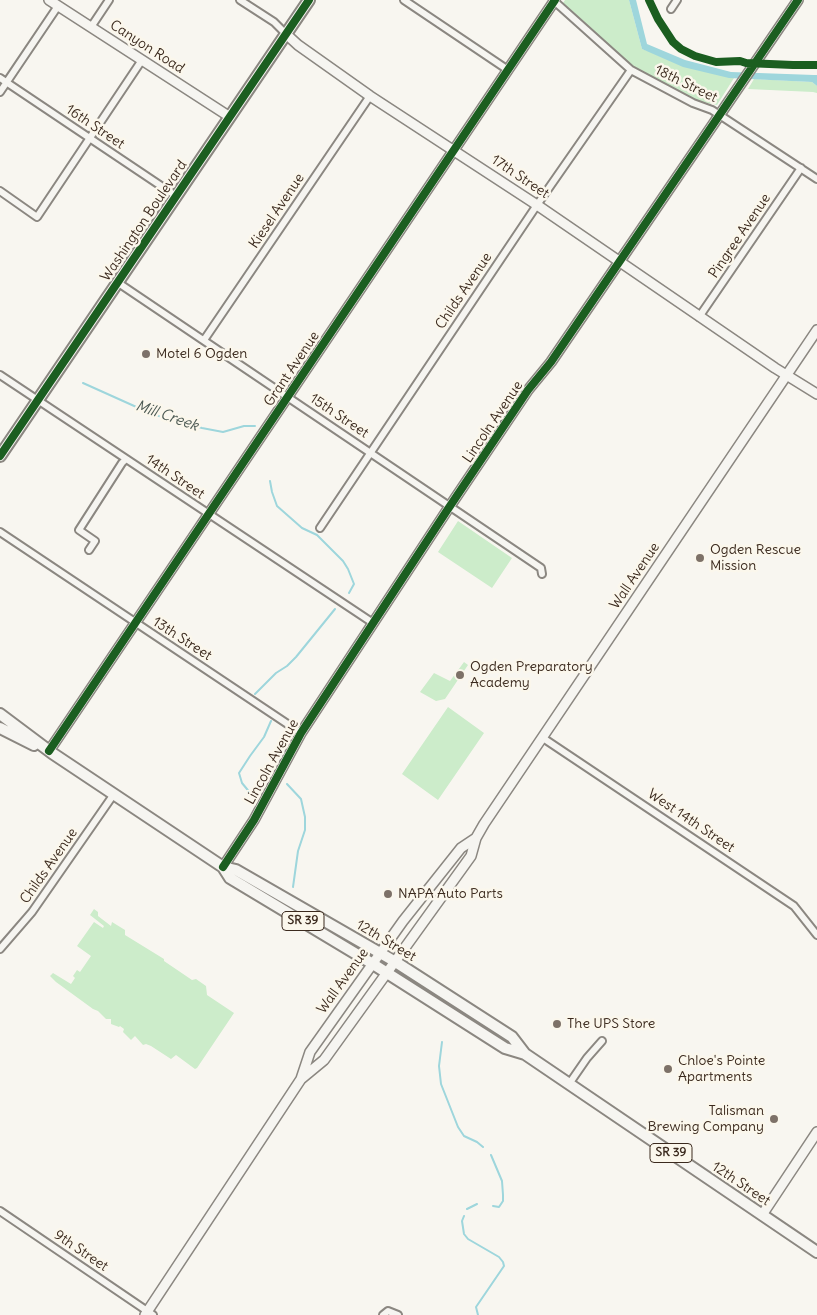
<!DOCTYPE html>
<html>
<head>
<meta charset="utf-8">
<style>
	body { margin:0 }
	canvas { display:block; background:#f8f6f0 }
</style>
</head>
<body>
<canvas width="817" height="1315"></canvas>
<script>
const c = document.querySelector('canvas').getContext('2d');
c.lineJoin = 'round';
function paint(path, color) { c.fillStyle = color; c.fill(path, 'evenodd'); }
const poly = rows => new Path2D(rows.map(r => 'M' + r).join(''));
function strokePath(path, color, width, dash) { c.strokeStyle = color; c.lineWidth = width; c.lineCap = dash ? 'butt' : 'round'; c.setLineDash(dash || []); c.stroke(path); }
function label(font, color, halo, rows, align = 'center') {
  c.font = font + ' Delius,sans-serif'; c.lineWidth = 5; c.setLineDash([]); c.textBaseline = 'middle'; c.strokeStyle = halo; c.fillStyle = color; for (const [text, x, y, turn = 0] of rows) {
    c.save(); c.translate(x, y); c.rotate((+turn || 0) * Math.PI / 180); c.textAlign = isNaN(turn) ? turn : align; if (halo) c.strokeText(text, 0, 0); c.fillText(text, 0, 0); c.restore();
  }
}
const green = poly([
	[565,0,629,0,642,49,734,78,717,105,694,100,628,64,566,9,563,3],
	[754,79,812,82,817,86,817,93,813,92,748,89],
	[458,521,512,558,492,588,438,552],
	[464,662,468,665,445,699,436,701,420,692,434,673,450,681],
	[448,707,484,733,438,800,402,774],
	[94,909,98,912,98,916,111,926,112,922,125,930,125,935,164,959,164,961,192,980,196,979,206,986,207,995,234,1013,197,1068,195,1069,176,1055,171,1059,151,1046,146,1044,143,1045,135,1036,131,1040,123,1032,124,1029,120,1026,119,1027,111,1024,111,1019,106,1019,98,1011,93,1009,56,982,50,976,53,973,71,984,75,978,73,976,77,970,80,972,91,956,77,946,94,922,103,928,104,926,90,915]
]);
const water = poly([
	[629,0,636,0,647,44,685,60,731,72,814,75,817,75,817,86,812,82,729,78,683,67,642,49]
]);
const stream = poly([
	[83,383,152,414,202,428,223,432,244,426,255,426],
	[270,481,272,492,277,506,302,528,317,535,343,561,348,569,354,584,349,593],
	[255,694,276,673,287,666,296,657,335,609],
	[287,784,301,799,305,817,305,830,298,851,293,887],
	[251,794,242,783,239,773,250,756,264,737,271,721],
	[442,1042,439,1066,441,1084,458,1127,464,1136,477,1142,483,1147],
	[491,1155,502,1181,503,1195,503,1201,499,1207,493,1206],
	[467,1209,477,1204],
	[464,1216,462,1221,464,1234,468,1239,499,1257,503,1262,504,1266,476,1307,478,1315]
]);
const street = poly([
	[240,0,274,22,286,34],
	[404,0,508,70],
	[553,0,631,70,693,103,712,110,817,179],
	[671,9,677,0],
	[91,27,109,0],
	[0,78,176,196],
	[0,92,58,6],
	[0,191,37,217,142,60],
	[117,282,541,568,542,574],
	[699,317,801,168],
	[204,340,370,96],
	[0,375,373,623],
	[320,528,537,205,631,70],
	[0,532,301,733],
	[89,550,95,541,79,530,122,463,126,459],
	[543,738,794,906,817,935],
	[0,949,32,912,114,794],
	[569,1084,587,1058,602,1041],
	[0,1211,153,1315],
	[383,1315,388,1311,398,1315]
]);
const secondary = poly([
	[49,0,230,117],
	[286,34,298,45,370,96,537,205,775,368,817,394],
	[49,751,555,0],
	[223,867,254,820,301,733,446,512,528,390,551,362,798,0],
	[301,1079,324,1060,471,856,476,838,484,824,817,330],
	[762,1215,817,1132],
	[145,1315,301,1079,310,1052,403,921,461,848,476,838]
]);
const primary = poly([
	[0,456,309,0],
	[0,714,52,753,223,867,236,870,394,961,512,1037,525,1054],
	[0,728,34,745],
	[223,867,230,878,373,964,505,1048,525,1054,817,1252]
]);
const cycleway = poly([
	[649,0,658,19,673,42,681,49,695,56,716,62,740,61,746,63,793,65,817,65],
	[0,456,309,0],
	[49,751,555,0],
	[223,867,254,820,301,733,446,512,528,390,551,362,798,0]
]);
const markers = [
	[146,354,5,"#7d7168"],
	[700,558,5,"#7d7168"],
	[460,675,5,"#7d7168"],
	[388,894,5,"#7d7168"],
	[557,1024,5,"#7d7168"],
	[668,1069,5,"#7d7168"],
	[774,1119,5,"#7d7168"]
];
const shields = [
	[303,921,42],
	[671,1153,42]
];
const shieldNames = [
	["SR 39",303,921],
	["SR 39",671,1153]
];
const streetNames = [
	["Canyon Road",147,47,33],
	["18th Street",686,84,26],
	["16th Street",95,127,34],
	["17th Street",520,177,34],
	["Kiesel Avenue",277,211,-56],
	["Washington Boulevard",144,221,-56],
	["Pingree Avenue",740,236,-56],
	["Childs Avenue",464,291,-56],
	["Grant Avenue",292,369,-56],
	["15th Street",339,416,34],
	["Lincoln Avenue",493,422,-56],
	["14th Street",175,477,34],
	["Wall Avenue",635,576,-56],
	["13th Street",182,639,33],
	["Lincoln Avenue",272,762,-61],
	["West 14th Street",691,821,34],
	["Childs Avenue",49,866,-55],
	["12th Street",386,941,31],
	["Wall Avenue",343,981,-54],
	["12th Street",741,1184,34],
	["9th Street",81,1251,34]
];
const poiNames = [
	["Motel 6 Ogden",156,354],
	["Ogden Rescue",710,550],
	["Mission",710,566],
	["Ogden Preparatory",470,667],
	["Academy",470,683],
	["NAPA Auto Parts",398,894],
	["The UPS Store",567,1024],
	["Chloe's Pointe",678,1061],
	["Apartments",678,1077],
	["Talisman",764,1111,"right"],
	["Brewing Company",764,1127,"right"]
];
const waterNames = [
	["Mill Creek",167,416,19]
];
paint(green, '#ccecca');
paint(water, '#9ed6dc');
strokePath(stream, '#9ed6dc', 2);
strokePath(street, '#8b8781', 10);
strokePath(secondary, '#8b8781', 12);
strokePath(primary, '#8b8781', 14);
strokePath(street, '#f6f5f1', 6);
strokePath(secondary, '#f6f5f1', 9);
strokePath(primary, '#f6f5f1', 10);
strokePath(cycleway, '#1b5e20', 8);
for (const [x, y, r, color] of markers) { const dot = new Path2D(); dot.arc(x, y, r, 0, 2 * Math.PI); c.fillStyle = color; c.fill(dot); strokePath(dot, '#fbf7ec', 2); }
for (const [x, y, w] of shields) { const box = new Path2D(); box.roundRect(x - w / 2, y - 9.5, w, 19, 4); c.fillStyle = '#fbf7ec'; c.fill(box); strokePath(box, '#3b2a1e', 1); }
label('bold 12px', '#3b2a1e', null, shieldNames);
label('14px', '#3b2a1e', '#fbf7ec', streetNames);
label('14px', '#3b2a1e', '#fbf7ec', poiNames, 'left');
label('italic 15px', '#4d5a54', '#fbf7ec', waterNames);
</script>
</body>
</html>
